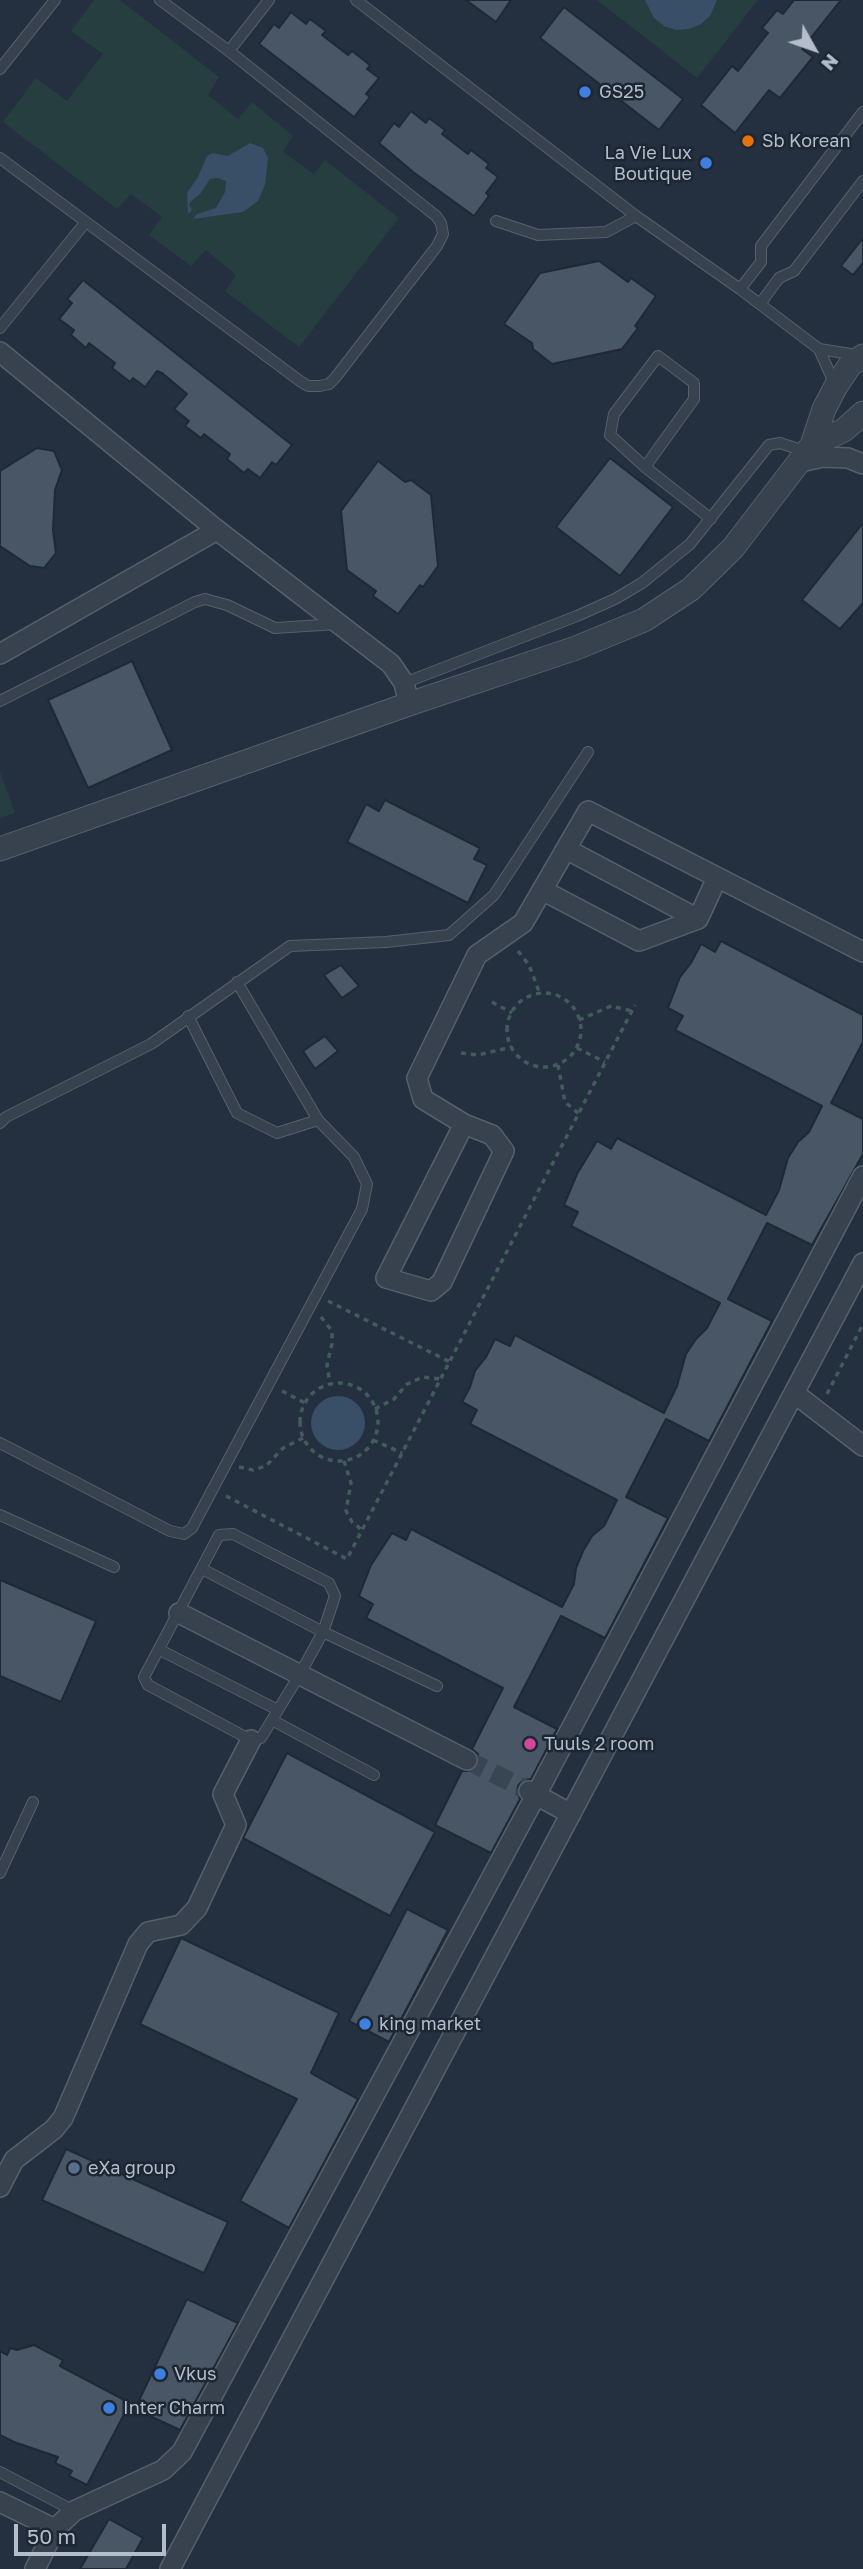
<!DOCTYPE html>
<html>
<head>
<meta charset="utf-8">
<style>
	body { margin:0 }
	#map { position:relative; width:863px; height:2569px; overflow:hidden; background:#24303f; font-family:"Golos Text",sans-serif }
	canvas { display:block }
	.north { position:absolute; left:779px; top:14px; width:70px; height:70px; -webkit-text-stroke:5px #1d2734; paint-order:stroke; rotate:130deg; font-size:19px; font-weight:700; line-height:28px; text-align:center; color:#b5bdca }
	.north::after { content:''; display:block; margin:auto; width:24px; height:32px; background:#b5bdca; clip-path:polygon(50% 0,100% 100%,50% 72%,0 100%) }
	.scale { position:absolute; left:14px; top:2524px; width:152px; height:32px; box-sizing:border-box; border:4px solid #b5bdca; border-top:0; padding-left:9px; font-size:21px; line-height:24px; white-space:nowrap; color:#b5bdca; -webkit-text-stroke:5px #1d2734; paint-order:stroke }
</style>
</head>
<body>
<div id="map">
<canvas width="863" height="2569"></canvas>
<div class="north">N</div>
<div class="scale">50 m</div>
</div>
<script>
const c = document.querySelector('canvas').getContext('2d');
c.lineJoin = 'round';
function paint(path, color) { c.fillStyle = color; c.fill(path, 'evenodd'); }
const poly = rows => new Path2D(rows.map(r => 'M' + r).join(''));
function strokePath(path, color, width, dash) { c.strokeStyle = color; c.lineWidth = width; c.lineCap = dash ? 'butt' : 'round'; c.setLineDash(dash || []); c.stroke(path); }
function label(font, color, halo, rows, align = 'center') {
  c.font = font + ' "Golos Text",sans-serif'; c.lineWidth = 5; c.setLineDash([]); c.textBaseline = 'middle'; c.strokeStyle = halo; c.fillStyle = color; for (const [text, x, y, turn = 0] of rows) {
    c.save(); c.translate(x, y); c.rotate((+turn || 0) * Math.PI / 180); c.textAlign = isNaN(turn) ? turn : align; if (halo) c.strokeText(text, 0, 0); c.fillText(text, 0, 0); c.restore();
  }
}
const green = poly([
	[94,0,120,0,219,77,208,95,238,119,252,102,293,136,283,152,314,174,325,160,399,218,299,347,225,291,236,275,206,250,191,266,149,235,162,217,131,194,117,209,3,122,36,78,67,101,103,54,71,31],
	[597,0,758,0,697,78],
	[0,772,15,813,0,818]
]);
const water = poly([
	[645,0,717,0,710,16,701,24,689,29,676,30,664,26,654,18],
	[250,143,263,148,268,158,265,185,258,201,243,212,193,219,197,214,216,208,225,192,226,181,218,178,210,179,200,194,191,201,189,205,192,210,188,214,187,193,198,177,207,156,213,153,228,156],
	'311 1423a27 27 0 1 1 54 0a27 27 0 1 1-54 0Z'
]);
const building = poly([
	[466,0,511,0,496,22,466,0],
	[794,0,841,0,802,49,813,57,780,98,769,90,735,133,701,105,732,66,738,71,768,33,762,28,777,10,783,14,794,0],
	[564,7,683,99,659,130,540,38,564,7],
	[291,12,306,24,310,19,326,31,322,35,348,55,352,51,370,65,367,69,379,78,366,94,370,97,354,117,259,44,274,24,279,28,291,12],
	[411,111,426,123,429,118,445,130,442,134,468,154,471,150,489,164,486,168,498,177,486,193,489,196,474,216,413,172,379,143,394,123,399,127,411,111],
	[863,238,863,263,853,275,841,266,863,238],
	[599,261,628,282,631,278,656,296,635,326,638,328,622,349,552,364,533,349,532,343,504,324,540,273,599,261],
	[83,280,292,445,276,465,272,462,260,478,248,469,244,473,227,459,230,454,204,434,201,438,185,426,189,421,174,409,187,394,162,373,157,371,145,387,133,378,130,382,112,368,115,363,89,343,86,348,71,335,74,330,59,319,72,303,67,299,83,280],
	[37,448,54,451,62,470,55,490,53,530,56,553,44,568,30,566,0,546,0,471,37,448],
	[610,458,673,507,620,576,556,527,610,458],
	[378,461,405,482,411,480,431,495,438,566,423,587,420,585,398,614,373,596,376,591,347,570,341,511,378,461],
	[863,523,863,603,840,629,802,600,863,523],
	[132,661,172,750,88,788,48,700,132,661],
	[385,800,480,848,474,859,487,865,468,903,347,842,366,804,379,811,385,800],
	[721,941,863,1015,863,1042,831,1103,863,1119,863,1154,812,1245,767,1223,728,1299,772,1321,709,1441,666,1419,626,1497,668,1518,605,1638,561,1616,514,1707,557,1729,531,1779,523,1780,518,1786,517,1792,520,1799,491,1853,435,1825,462,1771,473,1771,478,1765,478,1754,472,1749,503,1688,366,1618,373,1604,359,1596,371,1565,392,1533,406,1540,411,1529,562,1607,574,1584,576,1568,583,1551,592,1536,604,1526,617,1500,470,1424,477,1410,462,1402,470,1387,475,1371,486,1357,495,1339,510,1346,515,1335,664,1413,677,1386,686,1354,696,1339,707,1328,720,1303,571,1226,578,1212,564,1205,577,1174,597,1141,611,1149,617,1138,766,1215,779,1190,788,1158,798,1142,809,1132,822,1106,675,1030,683,1016,668,1008,680,977,691,963,701,944,715,952,721,941],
	[341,965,359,986,342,998,324,975,341,965],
	[325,1036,338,1051,315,1069,303,1051,325,1036],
	[0,1580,96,1621,61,1702,0,1676,0,1580],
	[287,1753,435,1832,390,1916,243,1838,287,1753],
	[407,1909,448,1930,389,2042,349,2021,407,1909],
	[181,1938,339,2013,311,2073,358,2099,289,2228,240,2201,297,2099,140,2024,181,1938],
	[66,2149,228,2222,204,2273,42,2200,66,2149],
	[187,2299,238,2323,180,2430,135,2409,187,2299],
	[34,2345,63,2360,60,2366,130,2403,87,2485,69,2476,72,2471,55,2463,58,2457,14,2442,0,2435,0,2351,7,2355,10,2348,17,2350,34,2345],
	[109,2519,143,2538,126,2569,80,2569,109,2519]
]);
const minorTunnel = poly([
	[467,1760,529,1791]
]);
const path = poly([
	[518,951,529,965,540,994],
	'507 1030a37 37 0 1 1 74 0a37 37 0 1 1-74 0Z',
	[492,1002,512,1013],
	[579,1020,611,1006,632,1011],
	[577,1048,605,1062],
	[461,1053,478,1055,512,1047],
	[558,1065,565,1102,579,1114],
	[328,1301,450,1362],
	[321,1317,332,1331,332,1344,327,1365,330,1384],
	'300 1422a39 39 0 1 1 78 0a39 39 0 1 1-78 0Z',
	[282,1391,305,1403],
	[827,1394,863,1324],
	[375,1409,394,1399,407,1384,423,1377,441,1379],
	[373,1440,402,1453],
	[344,1461,351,1483,346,1511,352,1522,362,1530],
	[239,1467,253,1470,266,1466,283,1448,303,1438],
	[226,1496,347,1559,635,1005]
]);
const service = poly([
	[356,0,636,216,740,289,819,349,835,385],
	[229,51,269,0],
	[0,69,55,0],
	[0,158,300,381,308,386,320,386,329,384,335,378,437,246,443,234,441,223,436,216,229,51,160,0],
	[496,221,538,235,606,232,636,216],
	[740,289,761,262,761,246,863,112],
	[760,304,779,278,794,271,863,181],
	[0,328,85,223],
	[819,349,857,355],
	[645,467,694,399,694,383,658,356,614,414,610,435,645,467,711,519],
	[404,683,577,616,615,599,642,583,690,544,769,445,780,443,807,452],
	[0,701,195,602,205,599,227,605,275,628,337,624],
	[188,1016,237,1113,277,1133,318,1120],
	[0,1123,6,1117,151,1044,290,946,386,942,449,935,494,895,588,752],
	[0,1443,170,1531,184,1534,192,1528,362,1209,367,1184,354,1157,318,1120,237,982],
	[0,1515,114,1567],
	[233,1534,329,1583,335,1596,323,1632,300,1674,261,1738,251,1740,148,1685,144,1677,219,1535,233,1534],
	[202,1569,323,1632,437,1686],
	[160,1650,278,1710],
	[272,1720,374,1775],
	[0,1873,33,1802],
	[0,2472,74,2511]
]);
const minor = poly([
	[0,352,217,530,391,664,404,683,409,704],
	[800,462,823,457,848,458,863,464],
	[0,654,217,530],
	[566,849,698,919],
	[542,890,639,941,698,919,717,878],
	[464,1124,492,1135,504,1151,442,1282,431,1291,386,1278,464,1124,423,1099,417,1078,477,955,523,923,588,811,863,952],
	[794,1393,863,1446],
	[179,1613,467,1760],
	[529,1791,571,1814],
	[0,2187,14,2160,54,2129,63,2118,138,1944,148,1932,181,1925,197,1908,236,1825,223,1794,251,1740],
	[0,2502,55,2529],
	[35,2569,55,2529,74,2511,163,2470,182,2452,536,1795,863,1176],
	[170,2569,863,1263]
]);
const tertiary = poly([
	[812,445,844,430,863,413],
	[0,849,409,704,576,648,644,620,691,589,733,548,812,445,824,409,836,386,850,365,863,356]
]);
const markers = [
	[585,92,7,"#3f7fe0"],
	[748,141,7,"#e8710a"],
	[706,163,7,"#3f7fe0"],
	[530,1744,7,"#d1479c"],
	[365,2024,7,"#3f7fe0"],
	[74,2168,7,"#5c6f8a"],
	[160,2374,7,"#3f7fe0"],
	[109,2408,7,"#3f7fe0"]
];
const poiNames = [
	["GS25",599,92],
	["Sb Korean",762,141],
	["La Vie Lux",692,153,"right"],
	["Boutique",692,174,"right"],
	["Tuuls 2 room",544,1744],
	["king market",379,2024],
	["eXa group",88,2168],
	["Vkus",174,2374],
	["Inter Charm",123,2408]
];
paint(green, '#263e40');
paint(water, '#394f68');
paint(building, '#485665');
strokePath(building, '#1f2936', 2);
strokePath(minorTunnel, '#3a4554', 19, [19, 10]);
strokePath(service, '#56606d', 12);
strokePath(minor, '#56606d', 22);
strokePath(tertiary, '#56606d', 25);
strokePath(path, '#445b5d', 3.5, [5, 5]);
strokePath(service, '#38424f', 10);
strokePath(minor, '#38424f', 19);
strokePath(tertiary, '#38424f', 23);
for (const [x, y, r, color] of markers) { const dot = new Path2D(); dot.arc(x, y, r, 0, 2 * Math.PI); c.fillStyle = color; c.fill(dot); strokePath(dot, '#1d2734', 2.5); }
label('18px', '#b5bdca', '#1d2734', poiNames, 'left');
</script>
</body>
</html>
